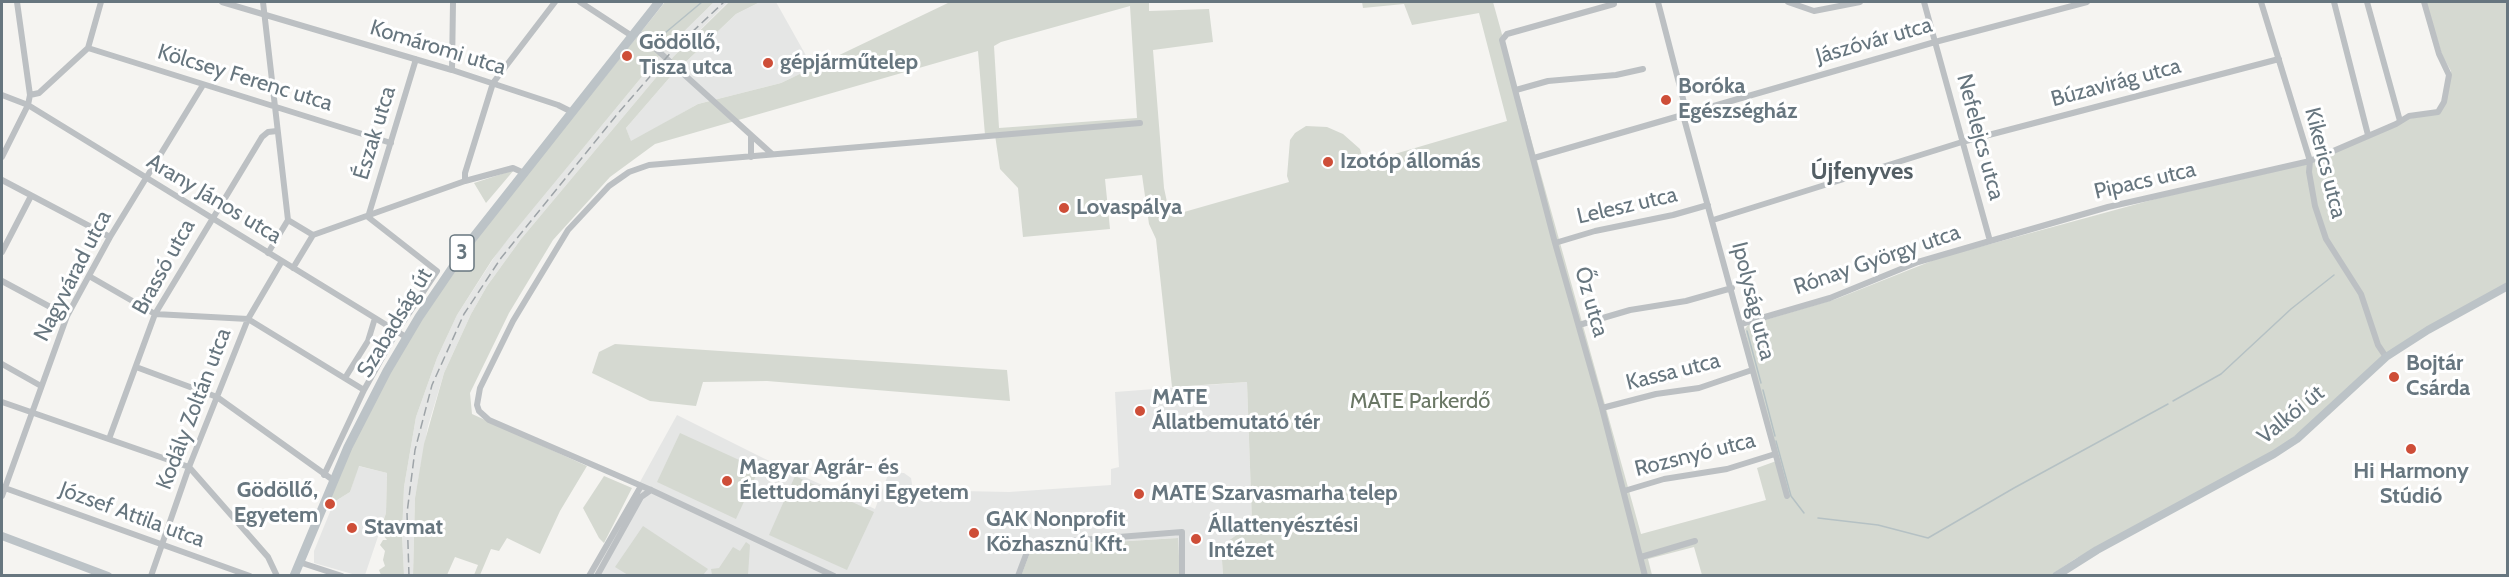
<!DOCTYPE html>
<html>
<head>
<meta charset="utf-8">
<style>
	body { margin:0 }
	#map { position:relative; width:2509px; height:577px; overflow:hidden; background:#f5f4f1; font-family:Cabin,sans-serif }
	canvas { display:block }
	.frame { position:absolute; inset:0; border:3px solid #67767f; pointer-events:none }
</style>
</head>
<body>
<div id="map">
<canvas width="2509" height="577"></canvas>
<div class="frame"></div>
</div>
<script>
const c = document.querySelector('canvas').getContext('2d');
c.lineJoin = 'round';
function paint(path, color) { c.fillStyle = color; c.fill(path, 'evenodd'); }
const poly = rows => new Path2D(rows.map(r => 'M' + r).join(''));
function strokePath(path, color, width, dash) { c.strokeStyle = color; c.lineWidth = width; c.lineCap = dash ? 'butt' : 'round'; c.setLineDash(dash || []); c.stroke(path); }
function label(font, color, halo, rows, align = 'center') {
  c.font = font + ' Cabin,sans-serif'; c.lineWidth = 6; c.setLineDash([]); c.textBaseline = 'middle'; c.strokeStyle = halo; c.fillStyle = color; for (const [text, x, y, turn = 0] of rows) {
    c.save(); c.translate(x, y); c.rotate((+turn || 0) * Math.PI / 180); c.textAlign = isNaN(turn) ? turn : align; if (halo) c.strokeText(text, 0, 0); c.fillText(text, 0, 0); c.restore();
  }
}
const built = poly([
	[714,2,728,2,674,56,521,239,487,286,471,314,444,373,428,426,415,498,413,575,404,576,402,535,404,487,416,417,437,358,457,315,499,250,659,56],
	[760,2,776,2,813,68,781,83,698,104,631,142,626,128,671,76,736,14],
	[1247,382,1252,524,1221,546,1223,575,1180,575,1177,538,1032,547,1021,575,588,576,677,415,763,458,875,509,889,472,904,473,911,478,913,490,1009,492,1111,485,1111,469,1119,467,1115,392],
	[358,466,387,473,386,513,365,575,356,575,314,563,314,551,334,502,350,492]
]);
const green = poly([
	[665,2,714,2,659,56,509,238,492,260,457,315,437,358,416,417,404,487,402,535,404,575,381,575,379,570,385,566,383,560,385,551,380,545,383,540,387,540,380,531,386,513,387,473,359,466,350,492,334,502,329,500,351,445,403,348,464,252],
	[729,2,760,2,736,14,671,76,626,128,631,141,698,104,781,83,950,2,1149,2,1149,11,1209,9,1213,42,1153,50,1164,188,1170,216,1289,182,1287,176,1290,140,1295,133,1306,126,1327,127,1343,134,1360,149,1364,163,1507,121,1479,13,1412,25,1404,4,1363,8,1362,2,1493,2,1641,534,1766,500,1757,468,1779,460,1757,388,1745,329,1748,325,1836,299,1939,258,2159,198,2312,163,2407,119,2437,114,2450,81,2451,71,2442,55,2426,2,2507,2,2507,286,2392,350,2309,425,2273,453,2075,559,2051,575,1702,575,1694,547,1648,559,1652,575,1223,575,1221,546,1252,524,1247,382,1172,387,1156,239,1149,224,1142,175,1105,179,1110,229,1023,237,1018,188,1000,169,995,135,985,135,978,51,655,144,610,177,553,240,509,313,470,393,472,414,587,466,560,511,540,554,507,538,499,551,491,549,480,575,474,575,478,565,455,557,447,575,413,576,415,498,424,444,444,373,471,314,487,286,521,239,674,56],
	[1130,6,1137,118,999,128,994,46,1001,42],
	[514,170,486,203,474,183],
	[615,344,1007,370,1010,401,767,381,703,382,696,406,650,401,592,373,599,352],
	[680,433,759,469,736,519,657,482],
	[604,476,632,488,604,543,599,538,583,508],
	[795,476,874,512,847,570,769,535],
	[643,526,708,569,703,575,628,575,615,567],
	[1178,538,1180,575,1021,576,1032,547],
	[746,542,750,545,748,575,712,575,711,569,719,568,733,547,740,551]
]);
const stream = poly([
	[659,38,702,2],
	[1747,331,1761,383],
	[1763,390,1775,436],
	[2173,401,2221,374,2291,309,2334,275],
	[1776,441,1791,496,1804,513],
	[1818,518,1878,525,1928,538,2014,488,2168,404]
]);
const street = poly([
	[222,2,452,70,558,105,572,112],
	[263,2,288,220],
	[580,2,632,36],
	[1658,2,1687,114],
	[1788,2,1814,11,1860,2],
	[1924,2,1990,241],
	[2261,2,2310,161,2309,172,2315,206,2326,239,2361,294,2378,345,2386,357],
	[2334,2,2368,135],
	[2367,2,2400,121],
	[1614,4,1507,34,1502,40,1555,243,1602,408,1645,576],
	[636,31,772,154],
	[88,48,391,143],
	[452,70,453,2],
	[1516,90,1548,81,1616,75,1643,69],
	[2,95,28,105,406,337],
	[30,95,39,93,88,48,101,2],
	[1683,115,1787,496],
	[751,136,751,157],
	[2,157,28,105,30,95,17,2],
	[1534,158,1935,42,2087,2],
	[2,180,110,237],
	[465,181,465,173,493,83,555,2],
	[368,217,416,59],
	[1713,220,1962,142,2279,59],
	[1555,243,1595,231,1673,215,1708,205],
	[2,252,31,196],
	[268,253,288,220,313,235],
	[293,268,313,235,465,181,513,168,524,173],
	[89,276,155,314,248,319,364,390],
	[2,281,67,316],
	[1741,324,1830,298,1918,262,1990,241,2108,207,2310,161,2396,124,2409,116,2438,112,2444,102,2449,75,2439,54,2424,2],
	[1579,325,1630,310,1686,301,1732,288],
	[2,364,41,386],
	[136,367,217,397,333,480],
	[345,378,368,341,375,318],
	[2,402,189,467,268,557,277,576],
	[1602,408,1656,394,1699,388,1752,370],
	[109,439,155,314,262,137,268,132,277,131],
	[324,475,364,390,397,331,437,271,368,217],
	[2,487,250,576],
	[1624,491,1664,479,1727,469,1775,454],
	[2,496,67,316,110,237,203,85],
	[1641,557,1695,541],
	[299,562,342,576],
	[151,576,189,467,248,319,282,261],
	[589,576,641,486],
	[597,576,641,497,651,490],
	[834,576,651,490,489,420,479,411,477,405,480,388,513,321,568,230,609,186,629,172,649,165,1140,123],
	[1018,576,1030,544,1182,532,1182,576]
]);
const secondary = poly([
	[2,536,108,576],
	[2056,576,2097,550,2274,454,2297,439,2386,357,2428,330,2508,286]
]);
const primary = poly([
	[294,576,348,447,387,371,419,317,472,239,659,2]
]);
const rail = poly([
	[409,576,407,513,415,450,432,385,464,314,501,258,619,112,674,49,724,2]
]);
const markers = [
	[627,56,6,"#ce4e38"],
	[768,63,6,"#ce4e38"],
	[1666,100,6,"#ce4e38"],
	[1328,162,6,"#ce4e38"],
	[1064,208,6,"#ce4e38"],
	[2394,377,6,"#ce4e38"],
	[1140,411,6,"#ce4e38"],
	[2411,449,6,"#ce4e38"],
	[727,481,6,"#ce4e38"],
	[1139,494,6,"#ce4e38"],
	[330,504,6,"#ce4e38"],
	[352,528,6,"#ce4e38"],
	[974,533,6,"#ce4e38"],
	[1196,539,6,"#ce4e38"]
];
const shields = [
	[462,253,24]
];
const shieldNames = [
	["3",462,253]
];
const streetNames = [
	["Jászóvár utca",1874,41,-16],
	["Komáromi utca",438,48,17],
	["Kölcsey Ferenc utca",245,78,17],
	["Búzavirág utca",2116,83,-15],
	["Észak utca",375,133,-73],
	["Nefelejcs utca",1980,137,75],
	["Kikerics utca",2325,163,76],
	["Pipacs utca",2145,181,-13],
	["Arany János utca",214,199,31],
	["Lelesz utca",1627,206,-13],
	["Rónay György utca",1877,260,-19],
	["Brassó utca",164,267,-61],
	["Nagyvárad utca",73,276,-63],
	["Ipolyság utca",1753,301,76],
	["Őz utca",1591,302,74],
	["Szabadság út",395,323,-59],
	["Kassa utca",1673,372,-14],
	["Kodály Zoltán utca",194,409,-69],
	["Valkói út",2291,415,-39],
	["Rozsnyó utca",1695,455,-14],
	["József Attila utca",132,515,20]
];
const poiNames = [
	["Gödöllő,",639,43],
	["Tisza utca",639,68],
	["gépjárműtelep",780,63],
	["Boróka",1678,87],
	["Egészségház",1678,112],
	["Izotóp állomás",1340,162],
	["Lovaspálya",1076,208],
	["Bojtár",2406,364],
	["Csárda",2406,389],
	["MATE",1152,398],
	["Állatbemutató tér",1152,423],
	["Magyar Agrár- és",739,468],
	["Élettudományi Egyetem",739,493],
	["Hi Harmony",2411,472,"center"],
	["Stúdió",2411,497,"center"],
	["Gödöllő,",318,491,"right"],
	["Egyetem",318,516,"right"],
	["MATE Szarvasmarha telep",1151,494],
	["GAK Nonprofit",986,520],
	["Közhasznú Kft.",986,545],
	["Állattenyésztési",1208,526],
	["Intézet",1208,551],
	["Stavmat",364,528]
];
const parkNames = [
	["MATE Parkerdő",1420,402]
];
const neighbourhoodNames = [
	["Újfenyves",1862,172]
];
paint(built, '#e5e6e5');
paint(green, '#d5d9d1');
strokePath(stream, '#b5c1c4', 1.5);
strokePath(street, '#bcc0c3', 6);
strokePath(secondary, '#bcc3c7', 8);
strokePath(primary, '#bcc3c7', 9);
strokePath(rail, '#9ea4a8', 1.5, [9, 4.5]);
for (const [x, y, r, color] of markers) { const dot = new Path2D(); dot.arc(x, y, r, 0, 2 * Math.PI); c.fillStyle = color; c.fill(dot); strokePath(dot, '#fff', 2); }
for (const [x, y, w] of shields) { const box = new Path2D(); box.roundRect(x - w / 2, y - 18, w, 36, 4.5); c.fillStyle = '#fff'; c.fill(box); strokePath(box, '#67767f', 1.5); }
label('bold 21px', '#67767f', null, shieldNames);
label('22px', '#67767f', '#fff', streetNames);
label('bold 22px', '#67767f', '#fff', poiNames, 'left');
label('22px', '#6a7765', '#fff', parkNames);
label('bold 24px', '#545f65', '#fff', neighbourhoodNames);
</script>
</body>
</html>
